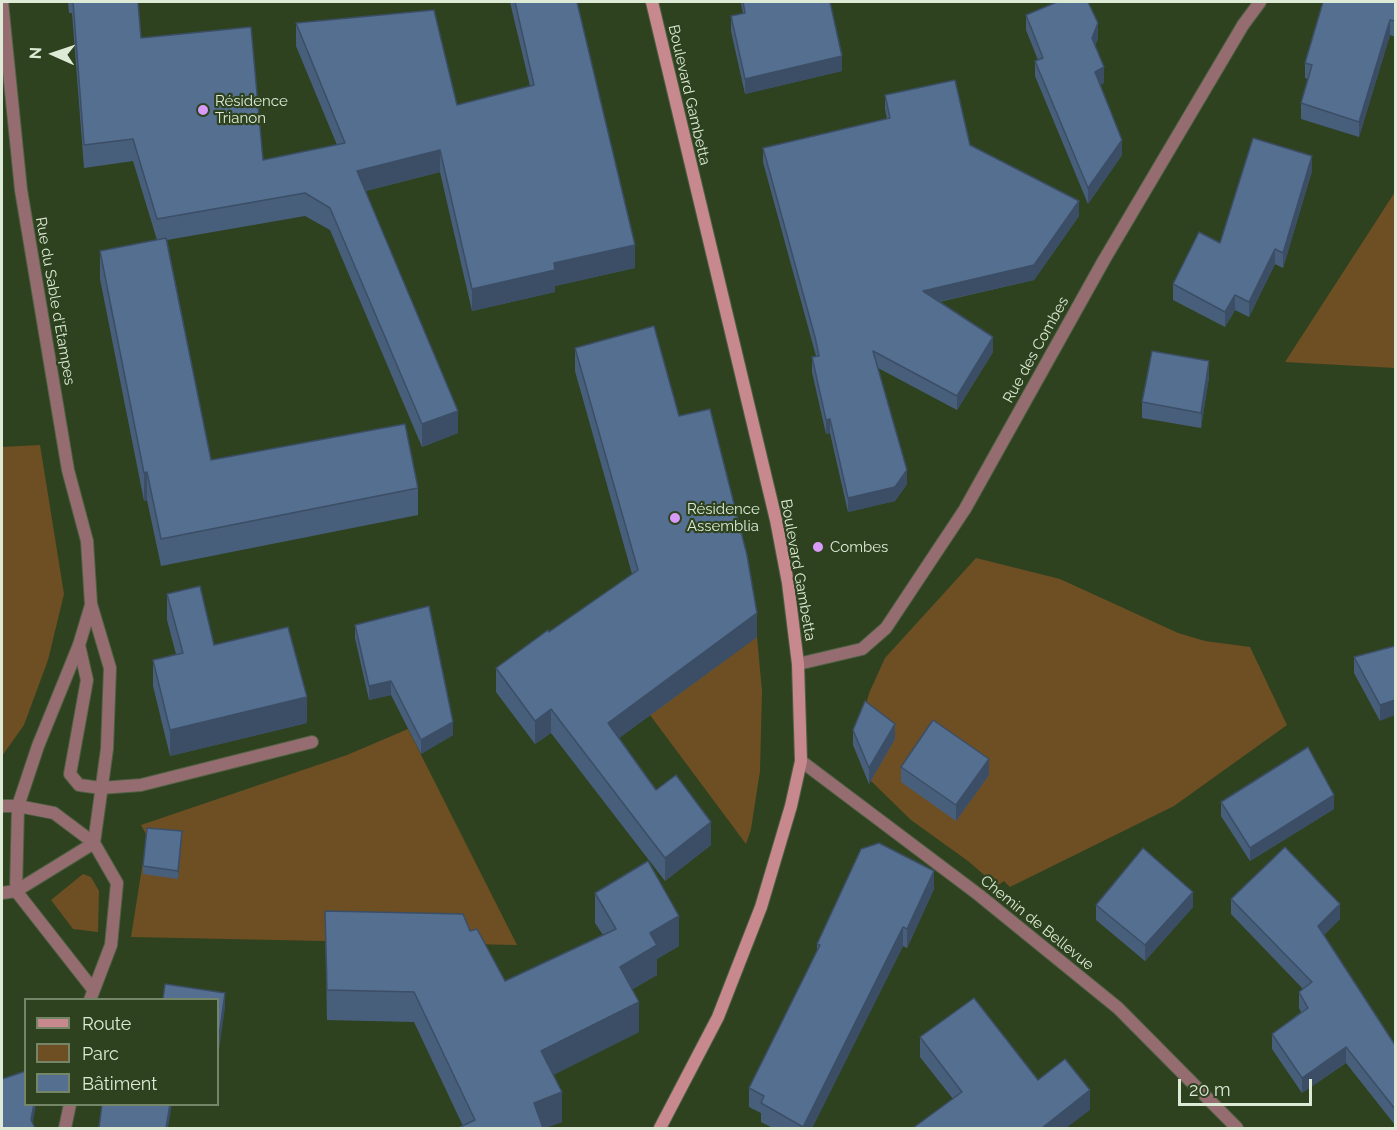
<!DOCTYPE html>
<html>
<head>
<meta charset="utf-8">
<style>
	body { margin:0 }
	#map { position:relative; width:1397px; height:1130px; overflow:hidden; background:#2e4220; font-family:Raleway,sans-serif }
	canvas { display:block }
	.frame { position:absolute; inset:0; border:3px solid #ddead5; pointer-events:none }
	.legend { position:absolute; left:24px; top:998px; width:195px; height:108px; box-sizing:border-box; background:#2e4220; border:2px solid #748568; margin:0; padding:8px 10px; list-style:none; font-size:18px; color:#ddead5 }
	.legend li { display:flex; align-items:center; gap:12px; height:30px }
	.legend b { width:30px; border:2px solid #748568 }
	.north { position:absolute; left:24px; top:24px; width:60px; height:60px; -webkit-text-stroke:4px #2e4220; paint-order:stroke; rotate:273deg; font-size:16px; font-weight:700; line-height:24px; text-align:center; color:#ddead5 }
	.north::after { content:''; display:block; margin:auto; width:21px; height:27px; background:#ddead5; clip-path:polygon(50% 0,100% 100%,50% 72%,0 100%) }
	.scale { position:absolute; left:1178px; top:1079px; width:134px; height:27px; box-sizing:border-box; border:3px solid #ddead5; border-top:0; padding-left:8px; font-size:18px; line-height:21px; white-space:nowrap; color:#ddead5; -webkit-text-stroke:4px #2e4220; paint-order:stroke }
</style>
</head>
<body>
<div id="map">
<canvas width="1397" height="1130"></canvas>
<div class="frame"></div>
<ul class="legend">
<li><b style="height:8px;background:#c7888e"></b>Route</li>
<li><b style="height:16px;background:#6e4f23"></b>Parc</li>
<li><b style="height:16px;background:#546f90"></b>Bâtiment</li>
</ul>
<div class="north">N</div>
<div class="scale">20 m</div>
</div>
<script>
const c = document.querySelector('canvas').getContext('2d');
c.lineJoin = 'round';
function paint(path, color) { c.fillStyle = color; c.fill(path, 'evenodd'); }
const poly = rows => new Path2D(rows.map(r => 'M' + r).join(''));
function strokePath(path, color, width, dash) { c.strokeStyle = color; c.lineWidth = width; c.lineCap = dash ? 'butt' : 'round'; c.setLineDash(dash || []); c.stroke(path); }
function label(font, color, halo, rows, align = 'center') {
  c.font = font + ' Raleway,sans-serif'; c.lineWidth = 4.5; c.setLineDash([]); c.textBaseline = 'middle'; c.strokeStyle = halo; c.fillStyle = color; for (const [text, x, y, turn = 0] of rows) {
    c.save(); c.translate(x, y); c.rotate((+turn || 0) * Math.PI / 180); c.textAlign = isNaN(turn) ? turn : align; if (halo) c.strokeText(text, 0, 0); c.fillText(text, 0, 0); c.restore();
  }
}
const green = poly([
	[1395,192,1395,368,1285,362],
	[40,445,64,594,48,660,24,725,2,756,2,447],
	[976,558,1060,579,1178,633,1205,641,1250,647,1287,725,1174,806,1010,887,1004,881,997,886,968,861,911,820,871,781,853,745,870,691,885,658],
	[757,637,762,691,760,771,751,829,746,844,650,715],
	[408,729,517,945,131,937,147,836,141,825,347,755],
	[83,874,91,877,99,891,98,932,73,929,51,900]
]);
const lane = poly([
	[79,645,87,680,70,774,79,785,101,788,141,785,312,742]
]);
const street = poly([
	[798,664,862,649,886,628,965,509,1104,260,1243,25,1260,2],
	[801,761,979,895,1118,1008,1237,1128],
	[2,806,18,806,38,746,79,645,91,605],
	[2,893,16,891,94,843,107,749,110,668,91,604,87,541,68,470,21,190,2,2],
	[90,1000,111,945,117,883,94,843,54,813,18,806,16,891,92,988],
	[65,1128,70,1104]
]);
const secondary = poly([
	[652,2,776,520,788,583,798,664,801,761,791,806,761,907,718,1017,660,1128]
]);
const wall = poly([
	[68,2,138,2,141,38,263,160,337,145,296,46,296,23,457,105,530,86,510,2,577,2,635,268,555,286,555,292,472,311,440,172,366,191,458,433,422,447,330,230,305,216,167,240,211,460,418,488,418,515,161,566,147,500,144,501,100,279,100,251,157,240,133,161,84,168,72,13,69,13],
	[741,2,830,2,842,71,745,94,731,31,731,16,743,14],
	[1395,2,1395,37,1390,35,1359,137,1301,119,1301,103,1308,79,1305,78,1305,63],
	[1026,15,1098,39,1095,45,1104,83,1100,85,1122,155,1088,204,1035,76,1035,61,1038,60,1026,30],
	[885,95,970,145,1079,216,1034,280,939,302,993,352,957,410,878,368,907,484,895,501,848,512,830,433,826,434,812,372,812,357,816,356,763,162,763,148,887,119,885,109],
	[1312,171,1283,268,1275,264,1249,317,1235,310,1225,327,1173,300,1173,284,1220,243],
	[575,348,679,416,757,637,619,738,656,790,711,845,665,881,551,733,535,744,496,692,496,668,632,574,575,371],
	[1209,377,1201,428,1142,418,1142,402],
	[167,594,214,645,307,723,170,756,153,686,153,660,176,654,167,620],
	[355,625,453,735,421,754,391,695,369,700,355,638],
	[1395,646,1380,721,1354,673,1354,657],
	[853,730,895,739,869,784,853,745],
	[901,767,989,775,956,821,901,782],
	[1221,802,1334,809,1250,861,1221,816],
	[182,839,178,879,143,874,143,866],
	[934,889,907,948,903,946,812,1128,773,1128,761,1122,761,1113,749,1107,749,1088,817,952,817,944],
	[595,893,679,946,657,959,657,975,632,989,639,1032,553,1075,562,1122,545,1128,458,1128,463,1126,414,1022,327,1020,325,911,470,931,505,981,603,935,595,923],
	[1231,899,1340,919,1324,935,1395,1045,1395,1125,1346,1063,1302,1093,1272,1049,1272,1034,1301,1012,1299,1008,1299,992,1303,989,1231,914],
	[1096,905,1193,907,1145,961,1096,920],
	[920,1037,1038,1080,1090,1110,953,1099,920,1057]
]);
const shadedWall = poly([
	[1390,20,1390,35,1359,137,1359,122],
	[1098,23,1098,39,1092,53,1092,38],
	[842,56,842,71,745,94,745,79],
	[1104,67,1104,83,1095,88,1095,72],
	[1122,140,1122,155,1088,204,1088,188],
	[440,150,440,172,357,193,357,171],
	[1312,156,1312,171,1283,268,1283,253],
	[1079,201,1079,216,1034,280,923,305,923,291],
	[635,245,635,268,555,286,555,292,472,311,472,289,554,263],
	[1275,249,1275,264,1249,317,1249,302],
	[1235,295,1235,310,1225,327,1225,312],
	[993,337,993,352,957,410,957,396],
	[1209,361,1209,377,1201,428,1201,413],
	[458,411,458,433,422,447,422,424],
	[830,419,830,433,826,434,826,420],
	[907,470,907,484,895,501,848,512,848,498],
	[147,472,147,500,144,501,144,473],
	[757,613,757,637,608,746,608,723],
	[391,681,391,695,369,700,369,686],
	[307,697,307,723,170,756,170,730],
	[1395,700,1395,715,1380,721,1380,705],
	[551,709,551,733,535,744,535,721],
	[453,722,453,735,421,754,421,740],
	[895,724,895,739,869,784,869,768],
	[989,759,989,775,956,821,956,805],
	[1334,795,1334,809,1250,861,1250,848],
	[711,822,711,845,665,881,665,858],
	[182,831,182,839,178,879,178,871],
	[934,871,934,889,907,948,907,929],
	[1193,892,1193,907,1145,961,1145,945],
	[1340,904,1340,919,1318,941,1318,926],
	[679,916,679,946,657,959,657,975,620,997,620,967,650,933],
	[903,927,903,946,812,1128,803,1128],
	[225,993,225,1008,218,1058,218,1043],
	[639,1002,639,1032,541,1081,541,1051],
	[1346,1047,1346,1063,1302,1093,1302,1078],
	[1090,1090,1090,1110,1066,1128,1042,1128],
	[562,1092,562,1122,545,1128,534,1128,534,1103],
	[34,1104,36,1104,32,1128,31,1120],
	[170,1104,172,1104,168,1128,166,1128]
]);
const building = poly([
	[73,2,138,2,141,38,251,27,263,160,345,143,296,23,434,10,457,105,534,85,515,2,577,2,635,245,554,263,555,270,472,289,440,150,357,171,458,411,422,424,330,208,305,193,157,219,133,139,84,145,73,2],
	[743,2,830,2,842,56,745,79,731,16,745,13,743,2],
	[1057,2,1088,2,1098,23,1092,38,1104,67,1095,72,1122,140,1088,188,1035,61,1043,58,1026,15,1057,2],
	[1323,2,1395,2,1395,21,1390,20,1359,122,1301,103,1312,65,1305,63,1323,2],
	[955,80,970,145,1079,201,1034,265,923,291,993,337,957,396,873,351,907,470,895,487,848,498,830,419,826,420,812,357,819,356,815,337,763,148,890,118,885,95,955,80],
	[1253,138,1312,156,1283,253,1275,249,1249,302,1235,295,1225,312,1173,284,1199,232,1220,243,1253,138],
	[166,238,211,460,405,424,418,488,161,539,147,472,144,473,100,251,166,238],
	[654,326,679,416,710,409,747,555,757,613,608,723,656,790,676,775,711,822,665,858,551,709,535,721,496,668,548,630,549,632,638,570,575,348,654,326],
	[1152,351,1209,361,1201,413,1142,402,1152,351],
	[200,586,214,645,288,627,307,697,170,730,153,660,183,653,167,594,200,586],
	[429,606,453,722,421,740,391,681,369,686,355,625,429,606],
	[1395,646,1395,700,1380,705,1354,657,1395,646],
	[865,701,895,724,869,768,853,730,865,701],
	[933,720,989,759,956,805,901,767,933,720],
	[1308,747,1334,795,1250,848,1221,802,1308,747],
	[147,828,182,831,178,871,143,866,147,828],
	[879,843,934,871,907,929,903,927,803,1127,761,1103,764,1096,749,1088,820,945,817,944,861,849,879,843],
	[1285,847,1340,904,1318,926,1395,1045,1395,1109,1346,1047,1302,1078,1272,1034,1308,1008,1299,992,1312,982,1231,899,1285,847],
	[1143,848,1193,892,1145,945,1096,905,1143,848],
	[648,861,679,916,650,933,657,945,620,967,639,1002,541,1051,562,1092,534,1103,543,1128,458,1128,475,1120,414,992,327,990,325,911,463,914,470,931,477,929,505,981,616,929,595,893,648,861],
	[165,984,225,993,218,1043,218,999,163,999,165,984],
	[974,998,1038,1080,1065,1059,1090,1090,1042,1128,913,1128,962,1092,920,1037,974,998],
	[26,1071,26,1104,34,1104,31,1120,35,1128,2,1128,2,1079,26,1071],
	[102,1104,170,1104,166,1128,99,1128,102,1104]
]);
const markers = [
	[203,110,6,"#d89bf8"],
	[675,518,6,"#d89bf8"],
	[818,547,6,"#d89bf8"]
];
const streetNames = [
	["Boulevard Gambetta",689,95,77],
	["Rue du Sable d'Etampes",55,301,80],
	["Rue des Combes",1036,350,-61],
	["Boulevard Gambetta",798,570,80],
	["Chemin de Bellevue",1037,923,39]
];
const poiNames = [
	["Résidence",215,101],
	["Trianon",215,118],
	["Résidence",687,509],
	["Assemblia",687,526],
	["Combes",830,547]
];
paint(green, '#6e4f23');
strokePath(lane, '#4e6041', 14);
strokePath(street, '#4e6041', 14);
strokePath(secondary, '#4e6041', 14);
strokePath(lane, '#956d71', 12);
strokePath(street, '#956d71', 12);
strokePath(secondary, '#c7888e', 12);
paint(wall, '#485f7c');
paint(shadedWall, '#3b4e65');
paint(building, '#546f90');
strokePath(building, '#3b4e65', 1.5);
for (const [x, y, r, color] of markers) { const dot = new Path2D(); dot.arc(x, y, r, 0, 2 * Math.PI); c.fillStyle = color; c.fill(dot); strokePath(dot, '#2e4220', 2); }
label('15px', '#ddead5', '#2e4220', streetNames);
label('15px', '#ddead5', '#2e4220', poiNames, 'left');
</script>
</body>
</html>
